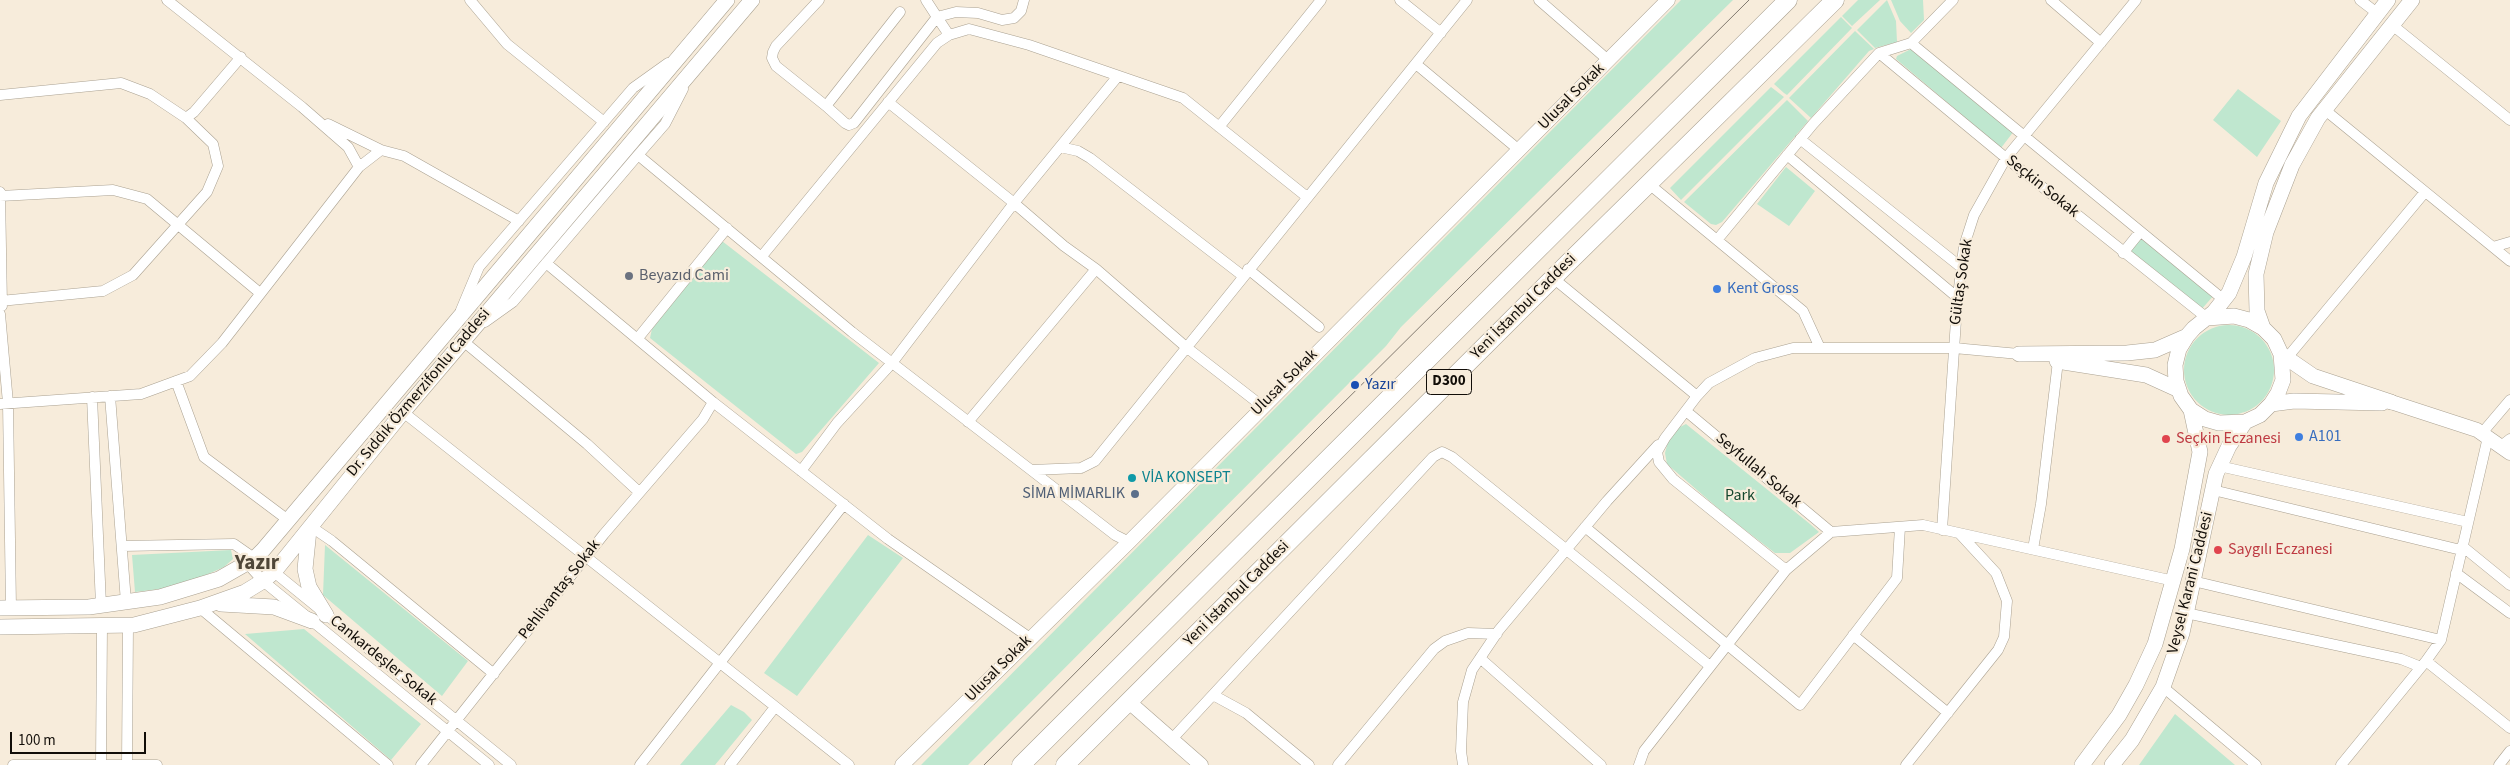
<!DOCTYPE html>
<html>
<head>
<meta charset="utf-8">
<style>
	body { margin:0 }
	#map { position:relative; width:2510px; height:765px; overflow:hidden; background:#f7ecdb; font-family:"Source Sans 3",sans-serif }
	canvas { display:block }
	.scale { position:absolute; left:10px; top:732px; width:136px; height:22px; box-sizing:border-box; border:2px solid #110d08; border-top:0; padding-left:6px; font-size:15px; line-height:18px; white-space:nowrap; color:#110d08; -webkit-text-stroke:4px #f7ecdb; paint-order:stroke }
</style>
</head>
<body>
<div id="map">
<canvas width="2510" height="765"></canvas>
<div class="scale">100 m</div>
</div>
<script>
const c = document.querySelector('canvas').getContext('2d');
c.lineJoin = 'round';
function paint(path, color) { c.fillStyle = color; c.fill(path, 'evenodd'); }
const poly = rows => new Path2D(rows.map(r => 'M' + r).join(''));
function strokePath(path, color, width, dash) { c.strokeStyle = color; c.lineWidth = width; c.lineCap = dash ? 'butt' : 'round'; c.setLineDash(dash || []); c.stroke(path); }
function label(font, color, halo, rows, align = 'center') {
  c.font = font + ' "Source Sans 3",sans-serif'; c.lineWidth = 4.5; c.setLineDash([]); c.textBaseline = 'middle'; c.strokeStyle = halo; c.fillStyle = color; for (const [text, x, y, turn = 0] of rows) {
    c.save(); c.translate(x, y); c.rotate((+turn || 0) * Math.PI / 180); c.textAlign = isNaN(turn) ? turn : align; if (halo) c.strokeText(text, 0, 0); c.fillText(text, 0, 0); c.restore();
  }
}
const green = poly([
	[1681,0,1733,0,1401,327,1386,346,968,765,921,765],
	[1858,0,1880,0,1852,26,1842,16],
	[1887,0,1896,21,1897,42,1875,48,1857,30],
	[1891,0,1923,0,1924,20,1911,33,1900,21],
	[1841,17,1852,28,1787,95,1784,93,1774,84],
	[1855,31,1874,49,1869,51,1811,118,1789,98],
	[1911,49,2014,131,2001,148,1896,59,1897,56],
	[1771,87,1784,97,1681,200,1670,188],
	[2238,89,2281,121,2257,157,2213,120],
	[1787,100,1808,121,1722,222,1716,225,1711,224,1684,202],
	[1786,167,1815,191,1789,226,1757,204],
	[2142,236,2215,294,2200,311,2129,252],
	[722,241,879,363,802,452,796,454,650,338,652,329],
	'2184 370a45 45 0 1 1 90 0a45 45 0 1 1-90 0Z',
	[1686,424,1810,524,1819,532,1790,553,1775,553,1727,516,1667,464,1665,453,1669,438,1680,427],
	[868,535,903,558,797,696,764,673],
	[325,545,468,661,442,696,323,595],
	[231,550,233,559,224,567,197,579,160,589,135,592,132,555],
	[304,629,421,724,391,760,245,634],
	[731,705,744,712,752,720,715,765,680,765],
	[2175,714,2235,765,2139,765]
]);
const minor = poly([
	[167,0,302,107,348,147,359,167],
	[470,0,507,44,604,122],
	[819,0,776,46,773,52,772,58,776,66,826,106,900,12],
	[1400,0,1441,33],
	[1539,0,1608,60],
	[2051,0,2101,43],
	[2360,0,2377,13],
	[2391,24,2510,120],
	[949,35,937,17,956,12,978,13,1002,20,1014,18,1021,11,1024,0],
	[1911,43,2224,300],
	[1879,53,2006,158,2207,318],
	[1416,64,1519,150],
	[0,95,121,83,150,94,186,118,194,112,241,57],
	[888,102,1014,203,1064,246,1096,269,1186,347,1262,406],
	[826,106,845,123,849,125,854,123,937,17,926,0],
	[2325,110,2510,261],
	[328,124,381,150],
	[1219,127,1321,0],
	[1800,139,1962,268],
	[1060,147,1078,151,1090,158,1243,276],
	[638,155,852,332,1031,470,1081,468,1095,461,1467,0],
	[1787,155,1958,298],
	[1649,184,1803,311,1820,348],
	[0,192,2,306],
	[0,196,113,190,147,199,260,293],
	[1717,240,1813,124,1879,53,1911,43,1953,0],
	[2493,247,2510,242],
	[2123,253,2140,232],
	[762,256,937,43,949,35,969,29,1029,45,1183,98,1307,197],
	[546,263,713,402],
	[1248,269,1319,327],
	[1553,278,1697,396],
	[0,301,103,291,133,275,207,192,218,166,213,144,186,118],
	[461,310,479,267,633,88,668,63],
	[0,314,8,403,11,608],
	[485,322,513,302,638,155,665,124,683,89],
	[638,338,727,228],
	[463,341,587,444,639,492],
	[2019,354,1954,348,1793,348,1755,358,1709,383,1697,396,1665,438,1657,452,1659,462,1673,479,1786,570,1831,532,1923,525,2174,581],
	[2286,359,2425,192],
	[176,381,204,457,288,520],
	[110,396,126,602],
	[92,397,101,605],
	[0,404,141,394,190,376,222,343,359,167,381,150,404,156,519,221],
	[1686,411,1831,532],
	[403,412,849,765],
	[968,422,1096,269],
	[2482,433,2510,400],
	[2501,446,2510,439],
	[2219,466,2468,522],
	[1031,470,1115,535,1129,542],
	[801,471,837,423,892,363,1014,203,1118,76],
	[2213,490,2461,550],
	[310,526,332,541,494,674],
	[1585,527,1800,705,1897,578,1900,527],
	[1942,530,1957,305,1964,246,1974,215,2006,158,2136,0],
	[122,546,234,544,274,572,511,765],
	[2462,546,2510,585],
	[2033,549,2041,504,2058,361],
	[247,563,263,581,489,765],
	[2456,573,2510,613],
	[2193,581,2441,640],
	[200,608,388,765],
	[2186,613,2401,659,2421,667],
	[1853,635,1948,713],
	[1480,658,1601,765],
	[2426,661,2510,728],
	[2163,687,2256,765],
	[1213,695,1246,713,1309,765],
	[1172,739,1433,457,1442,452,1452,457,1710,666],
	[13,765,157,765],
	[101,765,102,625],
	[127,765,128,625],
	[421,765,604,534,703,419,713,402,888,539,1030,638],
	[640,765,844,504],
	[730,765,775,707],
	[1338,765,1434,649,1445,641,1468,633,1497,634],
	[1463,765,1461,751,1463,702,1472,670,1499,630,1607,501,1658,445],
	[1639,765,1644,751,1786,570],
	[1906,765,1998,650,2004,637,2007,601,1996,573,1960,534],
	[2341,765,2426,661,2441,640,2488,437],
	[2499,765,2510,751]
]);
const tertiary = poly([
	[2391,402,2477,430,2510,453],
	[1129,702,1201,765],
	[902,765,1129,542,1668,0]
]);
const secondary = poly([
	[2207,318,2234,316,2249,320,2263,328,2274,339,2281,354,2283,380,2278,393,2271,404,2260,415,2245,422,2219,423,2205,419,2191,410,2181,396,2176,381,2175,365,2179,349,2187,336,2194,328,2214,312,2229,293,2244,257,2266,183,2299,116,2388,0],
	[2263,328,2257,311,2256,274,2266,232,2292,165,2318,118,2412,0],
	[2019,354,2127,353,2155,350,2187,336],
	[2281,354,2313,376,2391,402],
	[2057,361,2146,375,2179,390],
	[2271,404,2294,401,2382,403],
	[309,530,305,569,309,587,326,615],
	[221,604,274,607,312,621],
	[0,608,89,607,160,597,219,579,254,559,263,550,727,0],
	[0,627,134,625,200,608,245,592,263,581,274,572,403,412,752,0],
	[2082,765,2119,715,2136,685,2155,644,2182,549,2200,452,2191,410],
	[2112,765,2132,740,2163,687,2182,633,2216,474,2229,446,2245,422]
]);
const trunk = poly([
	[1021,765,1788,0],
	[1065,765,1572,259,1835,0]
]);
const tram = poly([
	[984,765,1318,428,1749,0]
]);
const markers = [
	[629,276,5,"#6b7280"],
	[1717,289,5,"#3f7fe0"],
	[1355,385,5,"#1a4fb4"],
	[2299,437,5,"#3f7fe0"],
	[2166,439,5,"#e0444e"],
	[1132,478,5,"#0f9aa8"],
	[1135,494,5,"#5c6f8a"],
	[2218,550,5,"#e0444e"]
];
const shields = [
	[1449,382,45]
];
const shieldNames = [
	["D300",1449,382]
];
const streetNames = [
	["Ulusal Sokak",1572,97,-45],
	["Seçkin Sokak",2042,187,39],
	["Gültaş Sokak",1962,282,-82],
	["Yeni İstanbul Caddesi",1524,307,-45],
	["Ulusal Sokak",1285,383,-45],
	["Dr. Sıddık Özmerzifonlu Caddesi",419,393,-50],
	["Seyfullah Sokak",1758,471,40],
	["Veysel Karani Caddesi",2191,583,-76],
	["Pehlivantaş Sokak",560,590,-52],
	["Yeni İstanbul Caddesi",1237,594,-45],
	["Cankardeşler Sokak",383,661,39],
	["Ulusal Sokak",999,669,-45]
];
const worshipNames = [
	["Beyazıd Cami",639,276]
];
const shopNames = [
	["Kent Gross",1727,289],
	["A101",2309,437]
];
const transitNames = [
	["Yazır",1365,385]
];
const healthNames = [
	["Seçkin Eczanesi",2176,439],
	["Saygılı Eczanesi",2228,550]
];
const cultureNames = [
	["VİA KONSEPT",1142,478]
];
const serviceNames = [
	["SİMA MİMARLIK",1125,494]
];
const parkNames = [
	["Park",1740,496]
];
const districtNames = [
	["Yazır",257,564]
];
paint(green, '#bfe7cf');
strokePath(minor, '#aaa191', 11);
strokePath(tertiary, '#aaa191', 15);
strokePath(secondary, '#aaa191', 16);
strokePath(trunk, '#aaa191', 19);
strokePath(minor, '#fff', 10);
strokePath(tertiary, '#fff', 14);
strokePath(secondary, '#fff', 15);
strokePath(trunk, '#fff', 18);
strokePath(tram, '#81796f', 1);
for (const [x, y, r, color] of markers) { const dot = new Path2D(); dot.arc(x, y, r, 0, 2 * Math.PI); c.fillStyle = color; c.fill(dot); strokePath(dot, '#f7ecdb', 2); }
for (const [x, y, w] of shields) { const box = new Path2D(); box.roundRect(x - w / 2, y - 12.5, w, 25, 4); c.fillStyle = '#f7ecdb'; c.fill(box); strokePath(box, '#110d08', 1); }
label('bold 15px', '#110d08', null, shieldNames);
label('16px', '#110d08', '#f7ecdb', streetNames);
label('16px', '#5b616d', '#f7ecdb', worshipNames, 'left');
label('16px', '#366cbe', '#f7ecdb', shopNames, 'left');
label('16px', '#164399', '#f7ecdb', transitNames, 'left');
label('16px', '#be3a42', '#f7ecdb', healthNames, 'left');
label('16px', '#0d838f', '#f7ecdb', cultureNames, 'left');
label('16px', '#4e5e75', '#f7ecdb', serviceNames, 'right');
label('16px', '#14462d', '#f7ecdb', parkNames);
label('bold 21px', '#4f4638', '#f7ecdb', districtNames);
</script>
</body>
</html>
